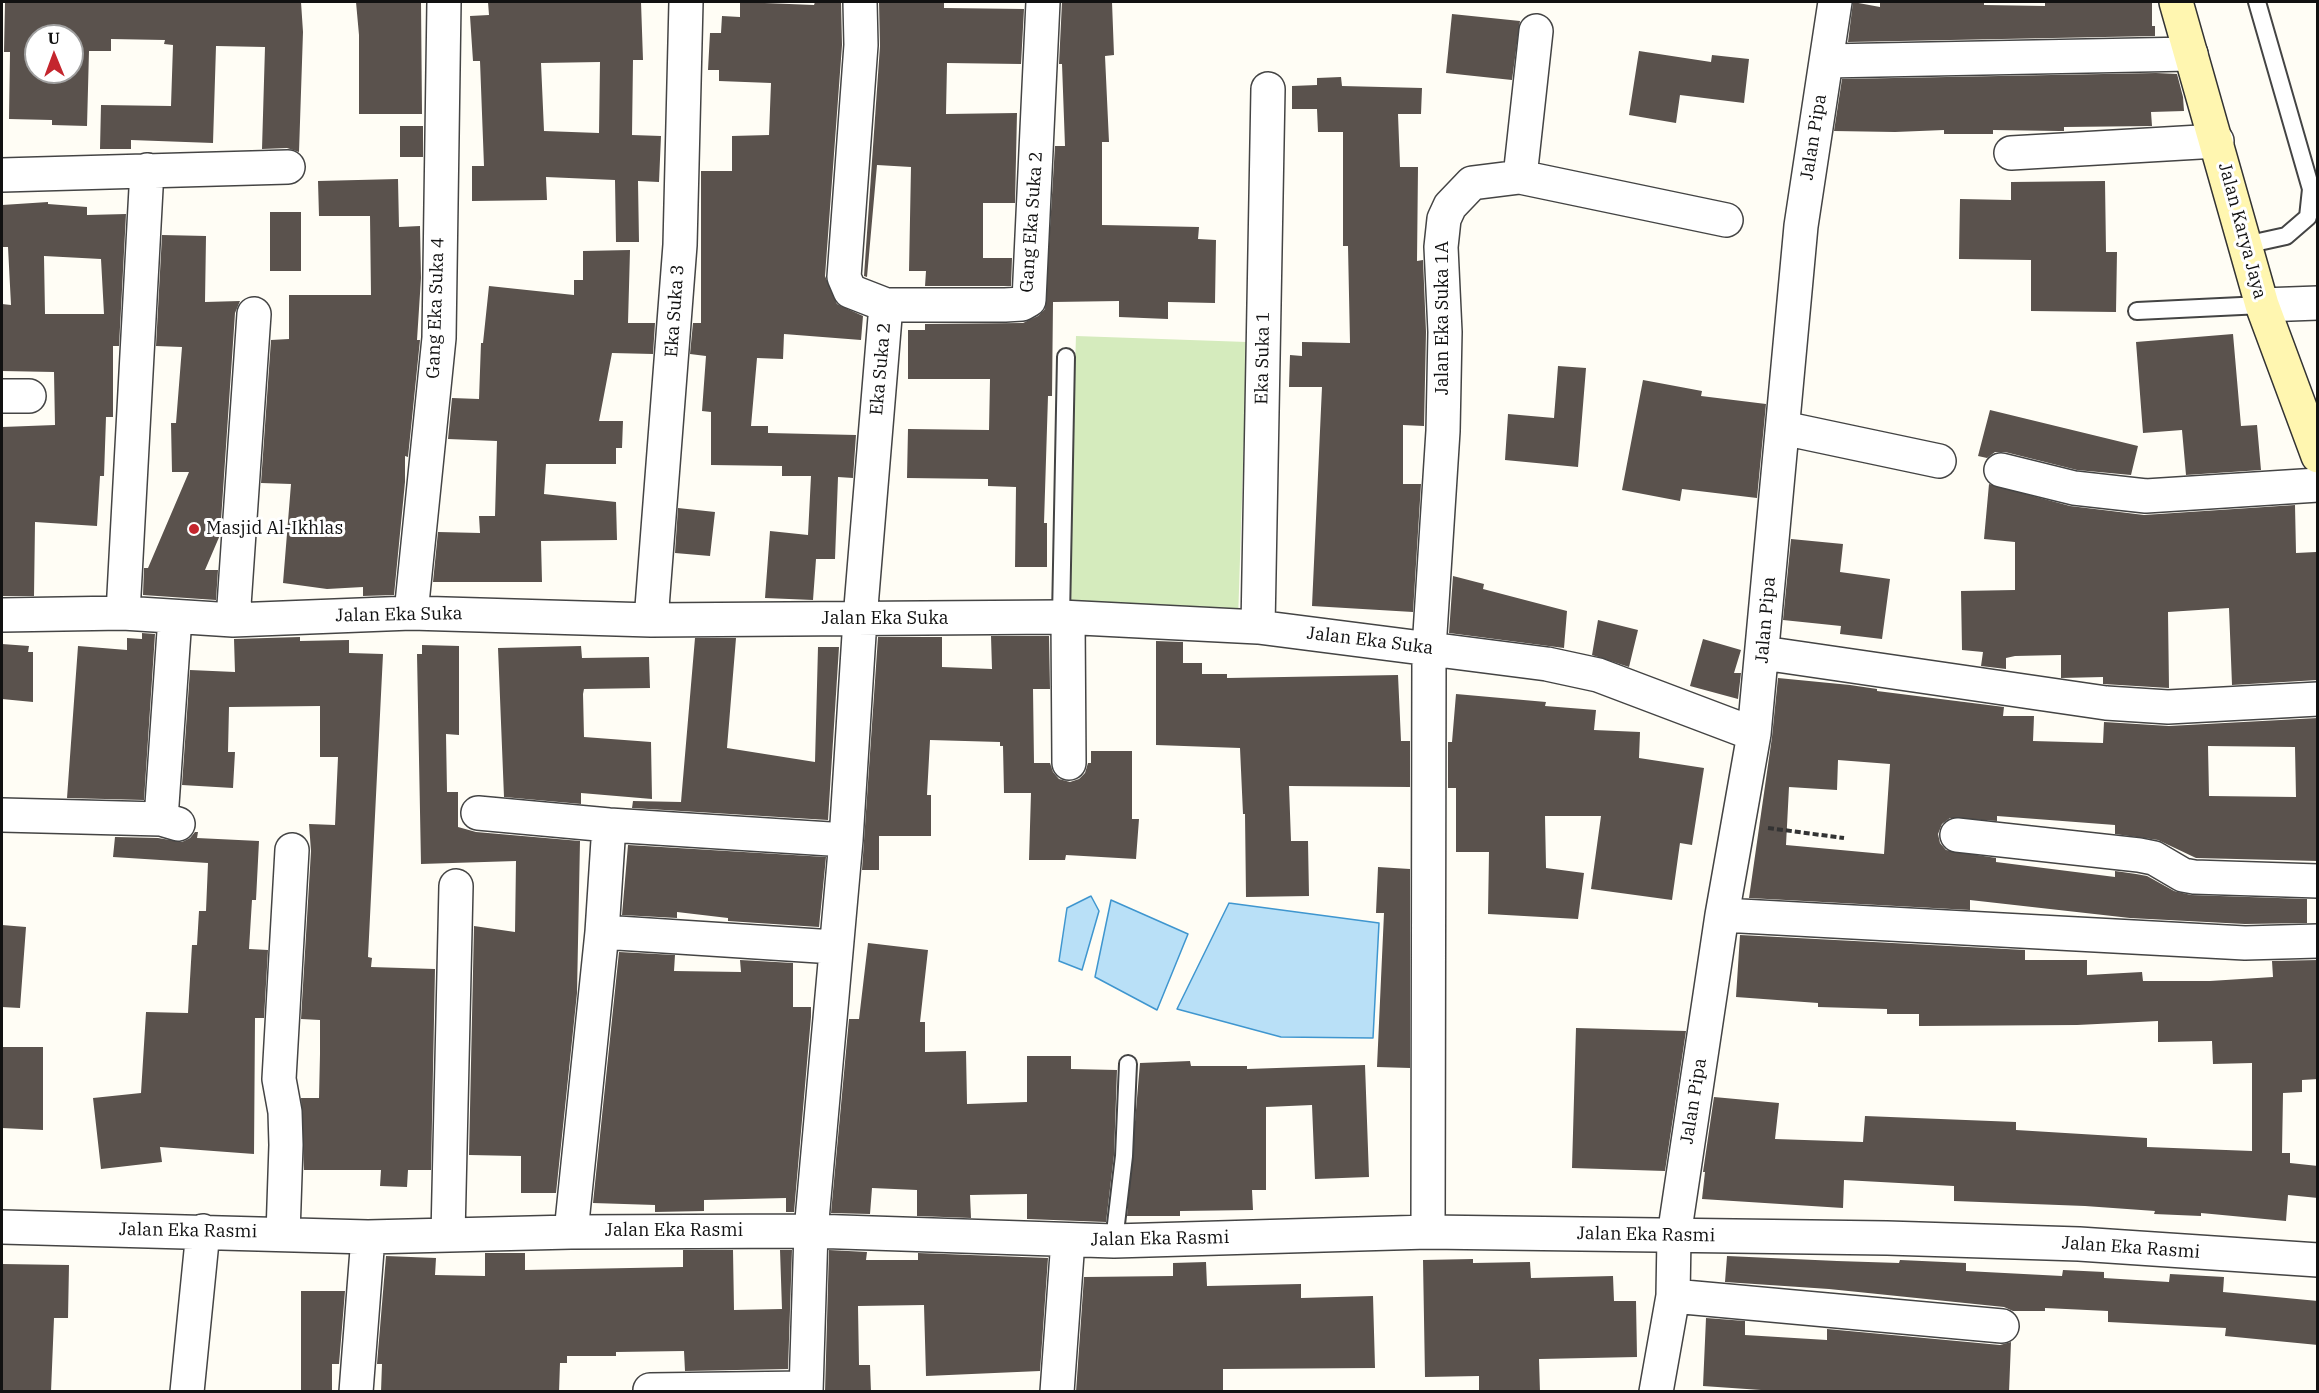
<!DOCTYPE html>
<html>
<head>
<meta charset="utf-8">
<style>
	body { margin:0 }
	#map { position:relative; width:2319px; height:1393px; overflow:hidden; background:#fffdf5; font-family:"IBM Plex Serif",serif }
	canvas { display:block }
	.frame { position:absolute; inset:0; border:3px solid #111; pointer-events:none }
	.north { position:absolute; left:24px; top:24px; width:60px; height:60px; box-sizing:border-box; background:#fff; border:2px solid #a0a0a0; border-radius:50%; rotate:359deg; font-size:16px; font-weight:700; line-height:24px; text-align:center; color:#111 }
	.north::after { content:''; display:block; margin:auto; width:21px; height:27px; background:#c4262e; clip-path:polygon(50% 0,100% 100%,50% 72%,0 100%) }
</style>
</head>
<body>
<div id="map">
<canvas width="2319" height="1393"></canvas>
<div class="frame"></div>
<div class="north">U</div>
</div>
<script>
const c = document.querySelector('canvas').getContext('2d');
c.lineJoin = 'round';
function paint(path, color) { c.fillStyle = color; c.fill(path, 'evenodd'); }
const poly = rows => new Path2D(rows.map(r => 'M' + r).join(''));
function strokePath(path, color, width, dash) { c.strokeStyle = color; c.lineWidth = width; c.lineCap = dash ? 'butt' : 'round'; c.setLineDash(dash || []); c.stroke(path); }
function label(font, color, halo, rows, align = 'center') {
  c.font = font + ' "IBM Plex Serif",serif'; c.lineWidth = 6; c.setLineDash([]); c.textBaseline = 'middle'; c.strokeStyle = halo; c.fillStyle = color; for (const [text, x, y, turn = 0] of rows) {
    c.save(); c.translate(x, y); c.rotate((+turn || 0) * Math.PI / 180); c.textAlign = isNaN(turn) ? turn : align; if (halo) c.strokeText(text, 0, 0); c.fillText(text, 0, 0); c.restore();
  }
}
const green = poly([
	[1076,336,1247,342,1238,621,1067,615]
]);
const water = poly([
	[1091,896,1099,911,1082,970,1059,961,1067,908,1091,896],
	[1111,900,1188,934,1157,1010,1095,977,1111,900],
	[1229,903,1379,923,1373,1038,1281,1037,1177,1009,1229,903]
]);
const building = poly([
	[66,2,301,2,303,32,299,152,287,148,262,149,265,47,216,46,213,143,131,140,131,149,100,149,101,105,171,106,173,45,164,44,165,40,111,39,111,51,89,51,87,126,52,125,52,120,9,119,10,52,4,52,5,3],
	[36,36,72,36,72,72,36,72],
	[356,2,421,2,422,114,359,114,359,35],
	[488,2,641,2,643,60,633,60,632,135,661,136,659,182,638,181,639,242,616,242,615,180,546,177,547,200,472,201,472,166,484,166,480,61,473,61,470,16,489,15],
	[600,62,599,133,544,131,541,63],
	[740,2,814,5,815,2,841,2,842,45,825,276,837,304,863,316,861,340,784,334,783,359,757,358,751,426,768,426,768,433,856,435,853,478,838,477,835,559,816,559,813,600,765,598,770,531,808,535,811,476,782,476,782,466,711,465,711,412,702,411,706,356,690,354,693,323,701,323,701,171,732,171,732,136,769,135,771,83,719,81,719,70,708,70,710,33,721,33,722,16,740,17],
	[879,2,944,2,944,8,1024,9,1021,64,947,63,946,114,1017,113,1015,203,983,203,983,258,1012,258,1011,286,925,286,926,271,909,271,911,167,877,165,867,277,864,276,880,46],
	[1062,2,1112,2,1114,55,1105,56,1109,142,1102,142,1102,225,1199,227,1198,239,1216,240,1215,303,1168,302,1168,319,1119,317,1119,301,1053,302,1052,396,1048,396,1044,523,1047,523,1047,567,1015,567,1016,487,988,486,988,479,907,478,908,429,989,430,990,379,908,379,908,330,925,330,925,324,1023,323,1038,316,1045,309,1055,146,1065,146,1062,64,1059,64],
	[1853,2,1880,7,1880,2,1984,2,1984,5,2045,6,2045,2,2152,2,2152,26,2155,26,2155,36,1848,42],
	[1452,14,1520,21,1512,80,1446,73],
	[1639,51,1711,62,1712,55,1749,59,1744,103,1680,95,1676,123,1629,115],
	[2156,73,2177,74,2183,97,2184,111,2151,112,2152,126,2064,127,2064,131,2059,131,1993,130,1993,134,1944,134,1944,130,1895,132,1834,131,1842,79],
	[1341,77,1342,86,1422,88,1421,114,1398,114,1400,167,1418,167,1417,261,1423,260,1426,332,1424,426,1403,425,1403,484,1421,484,1413,612,1312,606,1322,387,1289,387,1290,355,1302,356,1302,342,1350,343,1348,246,1343,246,1343,132,1318,132,1317,109,1292,109,1292,86,1317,85,1317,78],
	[400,126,423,126,423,157,400,157],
	[398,179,399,227,420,226,421,278,417,340,420,340,408,457,405,456,405,482,394,595,363,596,363,587,327,589,283,583,291,484,261,483,271,340,289,339,289,295,371,295,370,216,319,216,318,181],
	[2105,181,2106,252,2117,252,2116,312,2031,311,2031,260,1959,259,1960,199,2011,200,2011,182],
	[48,202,48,204,87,207,87,215,126,214,119,346,113,346,113,417,106,417,104,476,100,476,97,526,35,522,34,596,2,596,2,427,55,425,54,372,2,371,2,304,11,305,8,247,2,247,2,205],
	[44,256,101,259,104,314,45,314],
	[270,212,301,212,301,271,270,271],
	[162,235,206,236,205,302,240,301,235,313,220,535,205,570,218,570,216,600,143,595,144,568,148,568,189,472,172,472,171,423,176,423,182,347,156,346],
	[630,250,628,323,655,323,653,354,612,353,599,421,623,421,622,448,616,448,616,464,546,464,544,494,616,502,617,540,541,541,542,582,433,582,438,532,480,533,479,516,495,516,497,441,448,439,452,398,479,399,481,343,483,343,489,286,574,295,574,280,583,280,583,251],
	[2233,334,2241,426,2257,425,2261,470,2186,475,2182,430,2143,433,2136,342],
	[1558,366,1586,368,1578,467,1505,460,1508,414,1554,418],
	[1643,380,1702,391,1701,396,1766,404,1757,498,1682,489,1680,501,1622,490],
	[1990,410,2138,446,2131,475,2077,470,2005,452,1995,452,1987,458,1978,456],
	[1989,484,2070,506,2144,515,2295,505,2296,553,2316,552,2318,680,2232,685,2229,608,2168,612,2169,688,2103,684,2103,677,2061,678,2061,655,2015,656,2006,658,2006,669,1981,666,1983,652,1962,650,1961,591,2015,590,2015,542,1984,539],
	[678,508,715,512,710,556,675,553],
	[1791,539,1843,544,1840,572,1890,579,1882,639,1840,634,1841,626,1783,620],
	[1453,576,1484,584,1483,589,1567,611,1564,648,1449,633],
	[1598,620,1638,630,1629,667,1592,655],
	[142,633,155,634,144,800,67,798,78,646,127,650,127,638,142,639],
	[991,636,1049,636,1050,689,1033,689,1034,763,1050,763,1053,772,1059,779,1070,782,1079,779,1085,773,1088,763,1091,763,1091,751,1132,751,1132,819,1139,819,1136,859,1066,855,1065,860,1029,860,1031,793,1004,793,1003,746,1000,746,1000,742,930,740,927,795,931,795,931,836,879,836,879,870,862,870,878,637,942,637,942,667,992,669],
	[300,637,300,641,349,640,349,653,383,654,368,957,372,958,371,967,435,969,431,1170,408,1170,407,1187,380,1186,381,1170,304,1170,301,1098,319,1098,320,1054,320,1020,301,1019,311,851,309,824,335,825,338,757,320,757,320,706,229,707,228,752,235,752,233,788,182,785,190,670,235,672,234,639],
	[695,638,736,638,727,748,815,762,818,647,839,647,828,820,632,808,633,801,681,802],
	[1703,639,1741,650,1734,673,1741,673,1738,699,1690,686],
	[1156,641,1183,642,1183,663,1202,663,1202,674,1227,674,1227,678,1398,675,1401,741,1410,741,1410,787,1289,786,1291,841,1308,841,1309,896,1246,897,1245,814,1243,814,1240,748,1156,745],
	[2,644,29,646,28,652,33,652,33,702,2,699],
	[422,645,459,646,459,735,446,734,447,792,458,792,458,827,476,832,580,841,577,993,556,1193,521,1193,521,1156,469,1155,474,926,515,932,516,861,421,864,417,654,422,654],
	[581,646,582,658,649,657,650,688,584,689,583,694,584,737,651,742,652,799,581,793,581,804,504,797,498,648],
	[1778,678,1850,685,1877,689,1877,691,2004,707,2003,716,2034,716,2033,741,2103,743,2104,722,2169,726,2318,718,2318,861,2196,858,2158,840,2115,834,2115,825,1997,816,1997,821,1950,818,1942,824,1938,834,1940,843,1946,850,1996,858,1996,862,2115,877,2115,871,2136,874,2147,876,2174,891,2191,895,2307,899,2307,923,2245,924,2130,918,1970,900,1970,910,1749,898,1772,737],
	[2208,746,2295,747,2296,797,2209,796],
	[1838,760,1890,764,1884,854,1786,845,1789,787,1837,790],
	[1456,694,1546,702,1545,706,1596,710,1594,730,1640,732,1639,758,1704,768,1692,845,1680,843,1672,900,1591,889,1601,816,1545,816,1546,868,1584,873,1578,919,1488,914,1489,852,1456,852,1456,788,1448,788,1448,742,1452,742],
	[195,832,198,832,197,838,259,841,256,900,252,900,249,949,268,950,264,1018,255,1018,254,1154,160,1147,162,1162,101,1169,93,1098,141,1093,146,1012,188,1013,192,945,197,945,199,911,206,911,208,863,113,857,115,837,158,838,182,842,190,838],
	[628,845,826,857,819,927,728,921,728,918,677,912,677,918,622,915],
	[1378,867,1410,869,1410,1068,1377,1067,1384,913,1376,913],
	[2,925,26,927,20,1008,2,1007],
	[1740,935,2025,950,2025,960,2087,960,2087,975,2142,972,2143,981,2210,981,2273,977,2272,961,2318,960,2318,1079,2302,1080,2302,1092,2283,1093,2282,1153,2290,1153,2290,1163,2318,1166,2318,1198,2288,1195,2286,1221,2201,1213,2201,1216,2154,1214,2155,1211,2085,1206,1954,1201,1954,1186,1844,1180,1843,1208,1702,1199,1705,1172,1703,1172,1714,1097,1779,1103,1775,1139,1863,1142,1865,1116,2016,1122,2016,1130,2147,1138,2147,1147,2252,1151,2252,1063,2213,1064,2212,1041,2158,1042,2158,1021,2077,1025,1919,1026,1919,1014,1887,1014,1887,1009,1818,1007,1818,1003,1736,997],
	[868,943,928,950,920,1022,925,1022,925,1052,966,1051,967,1104,1027,1102,1027,1056,1071,1056,1071,1069,1117,1070,1114,1155,1106,1222,1027,1219,1027,1194,970,1195,971,1218,917,1216,917,1190,872,1188,870,1214,831,1213,849,1019,859,1019],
	[619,952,675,955,674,971,741,972,740,960,793,963,793,1007,811,1007,811,1017,794,1212,786,1212,786,1198,704,1200,704,1211,655,1212,655,1205,593,1203],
	[1576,1028,1686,1031,1665,1171,1572,1168],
	[2,1047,43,1047,43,1130,2,1128],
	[1190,1061,1191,1066,1247,1066,1247,1069,1365,1065,1369,1177,1315,1179,1312,1105,1266,1107,1266,1190,1252,1190,1253,1210,1180,1211,1180,1216,1127,1216,1140,1063],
	[683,1250,733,1250,734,1310,782,1309,780,1250,792,1250,788,1369,685,1371,684,1351,616,1352,616,1356,567,1356,567,1363,560,1363,559,1392,381,1392,382,1364,377,1364,386,1256,436,1258,435,1275,485,1276,485,1253,525,1253,525,1270,683,1267],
	[829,1250,867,1252,866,1260,918,1260,918,1253,1048,1258,1040,1371,926,1376,924,1305,858,1306,859,1365,870,1365,871,1392,825,1392],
	[1727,1256,1837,1261,1899,1263,1900,1260,1966,1263,1966,1271,2062,1276,2063,1270,2104,1272,2104,1278,2169,1282,2170,1274,2224,1277,2223,1292,2318,1301,2318,1345,2225,1336,2226,1328,2108,1322,2108,1311,2045,1308,2045,1311,2013,1311,2004,1307,1829,1289,1725,1282],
	[1473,1259,1473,1263,1530,1262,1531,1278,1613,1276,1614,1301,1636,1301,1637,1357,1539,1359,1540,1392,1479,1392,1479,1376,1425,1377,1423,1260],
	[1206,1262,1207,1286,1301,1284,1301,1298,1373,1296,1375,1368,1223,1369,1223,1392,1076,1392,1084,1277,1173,1276,1173,1263],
	[2,1264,69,1265,68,1318,54,1318,51,1392,2,1392],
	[301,1291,345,1291,339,1364,332,1364,332,1392,301,1392],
	[1706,1318,1745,1321,1745,1335,1827,1340,1827,1329,2000,1345,2011,1342,2009,1392,1790,1392,1703,1386]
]);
const path = poly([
	[1768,828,1844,838]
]);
const lane = poly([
	[2245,245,2286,236,2308,217,2311,189,2257,2],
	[2137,311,2262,305],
	[1061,617,1066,357],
	[1114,1241,1124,1156,1128,1064]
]);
const street = poly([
	[1826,61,2191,54],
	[2011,153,2217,141],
	[2,175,288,167],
	[1520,177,1536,31],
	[886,305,1005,305,1022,304,1029,300,1043,2],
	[2262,305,2318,303],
	[2,396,29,396],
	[1783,428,1939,461],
	[2001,470,2074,488,2146,496,2318,485],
	[123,613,147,170],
	[411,613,439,338,444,2],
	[2,615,123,613,233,620,411,613,651,620,1061,617,1258,627,1547,664,1598,675,1754,734],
	[1068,618,1069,763],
	[233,620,254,314],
	[651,620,680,245,686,2],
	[1258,627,1268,89],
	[1763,653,2106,703,2168,707,2318,699],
	[478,813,609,825,846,840],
	[2,815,161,819,178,824],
	[161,819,175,617],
	[1957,835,2139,855,2154,858,2183,875,2194,877,2318,881],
	[1722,915,2245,943,2318,941],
	[602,932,834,947],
	[2,1227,368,1237,571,1232,811,1231,1114,1241,1428,1232,1887,1238,2079,1244,2318,1260],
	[571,1232,602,932,609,825],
	[1428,1232,1429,649,1443,431,1445,332,1441,247,1444,219,1450,206,1472,183,1520,177,1726,220],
	[283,1234,286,1145,285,1112,279,1079,292,850],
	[448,1235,456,886],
	[1673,1296,2002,1326],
	[650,1390,806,1388],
	[187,1392,203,1231],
	[356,1392,368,1237],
	[806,1392,811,1231,846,840,860,619,886,305,850,291,844,277,861,45,860,2],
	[1057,1392,1068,1240],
	[1656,1392,1673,1296,1674,1236,1722,915,1754,734,1801,226,1835,2]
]);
const secondary = poly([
	[2176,2,2262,305,2318,456]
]);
const markers = [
	[194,529,6,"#c4262e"]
];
const streetNames = [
	["Jalan Pipa",1814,137,-81],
	["Gang Eka Suka 2",1032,222,-86],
	["Jalan Karya Jaya",2242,231,75],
	["Gang Eka Suka 4",436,308,-88],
	["Eka Suka 3",675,311,-86],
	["Jalan Eka Suka 1A",1443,318,-90],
	["Eka Suka 1",1263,358,-89],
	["Eka Suka 2",881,369,-85],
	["Jalan Eka Suka",399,615,-1],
	["Jalan Eka Suka",885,619],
	["Jalan Pipa",1766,620,-85],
	["Jalan Eka Suka",1370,641,7],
	["Jalan Pipa",1694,1101,-81],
	["Jalan Eka Rasmi",188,1231,1],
	["Jalan Eka Rasmi",674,1231],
	["Jalan Eka Rasmi",1646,1235,1],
	["Jalan Eka Rasmi",1160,1239,-1],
	["Jalan Eka Rasmi",2131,1248,4]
];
const poiNames = [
	["Masjid Al-Ikhlas",206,529]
];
paint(green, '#d5ebbd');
paint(water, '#b9e0f7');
strokePath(water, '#3f96cf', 1.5);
paint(building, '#5a524d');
strokePath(lane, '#444', 20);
strokePath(street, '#444', 36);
strokePath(secondary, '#333', 36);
strokePath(path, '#333', 4, [6, 3]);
strokePath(lane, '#fff', 16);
strokePath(street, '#fff', 33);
strokePath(secondary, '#fff6b0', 33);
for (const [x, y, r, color] of markers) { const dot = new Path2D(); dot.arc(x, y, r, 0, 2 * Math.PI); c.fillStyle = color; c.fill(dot); strokePath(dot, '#fff', 2); }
label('18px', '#111', '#fff', streetNames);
label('18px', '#111', '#fff', poiNames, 'left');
</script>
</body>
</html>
